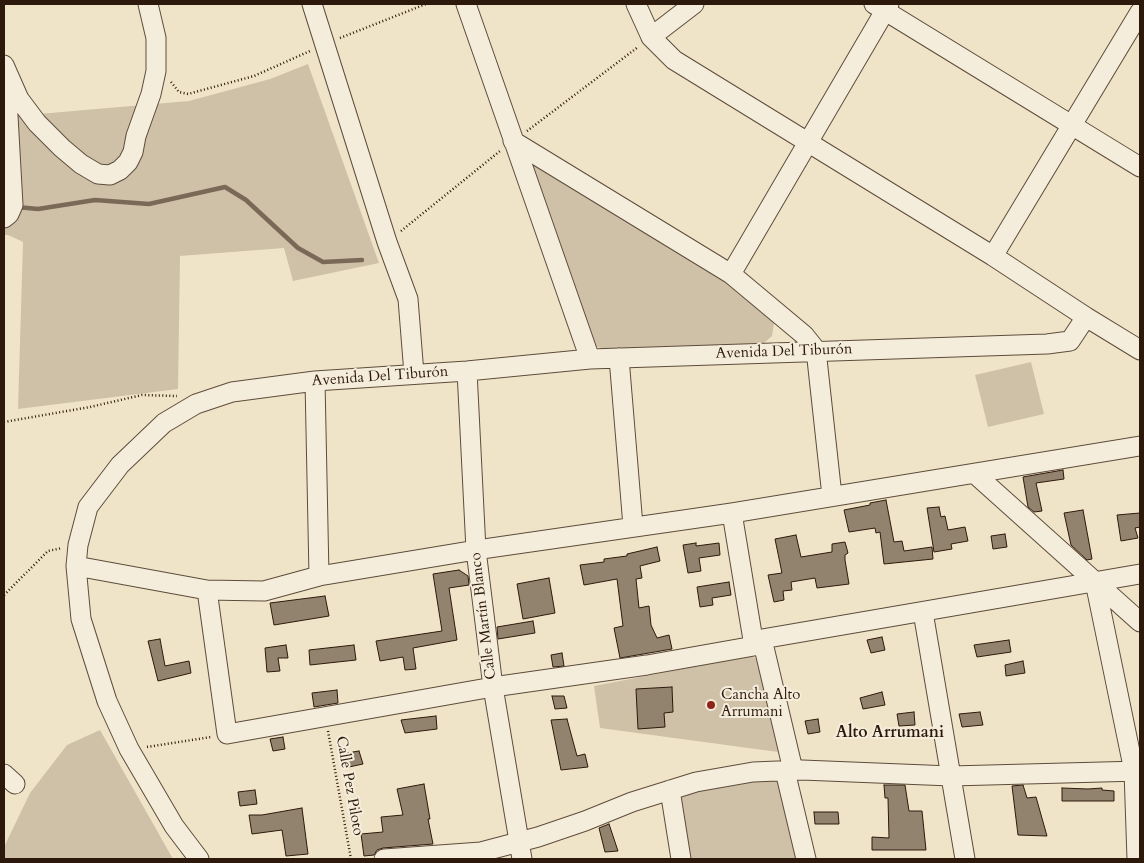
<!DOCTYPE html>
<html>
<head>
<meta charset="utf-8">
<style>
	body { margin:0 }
	#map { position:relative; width:1144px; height:863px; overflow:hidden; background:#f0e4c8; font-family:Cardo,serif }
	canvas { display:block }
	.frame { position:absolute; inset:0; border:5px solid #2d190c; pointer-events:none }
</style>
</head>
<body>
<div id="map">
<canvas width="1144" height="863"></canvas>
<div class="frame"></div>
</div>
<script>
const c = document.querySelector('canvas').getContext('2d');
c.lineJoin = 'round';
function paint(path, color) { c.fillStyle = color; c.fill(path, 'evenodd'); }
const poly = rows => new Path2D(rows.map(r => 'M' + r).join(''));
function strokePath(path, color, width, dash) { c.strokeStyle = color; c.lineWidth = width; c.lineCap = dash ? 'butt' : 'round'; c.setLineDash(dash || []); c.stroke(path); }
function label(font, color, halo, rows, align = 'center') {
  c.font = font + ' Cardo,serif'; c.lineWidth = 4; c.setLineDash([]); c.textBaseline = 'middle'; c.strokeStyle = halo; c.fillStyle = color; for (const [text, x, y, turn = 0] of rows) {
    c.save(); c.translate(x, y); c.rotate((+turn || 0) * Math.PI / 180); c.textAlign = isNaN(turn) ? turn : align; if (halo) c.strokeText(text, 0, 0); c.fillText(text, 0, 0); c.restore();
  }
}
const green = poly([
	[308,64,379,263,293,281,284,248,180,256,178,389,18,409,23,242,8,235,4,235,4,117,189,101,270,79],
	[530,160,727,279,737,293,768,314,774,323,772,336,764,343,607,351,596,346,591,339],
	[1031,362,1044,414,988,427,975,375],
	[750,656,760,660,778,752,600,728,594,686],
	[100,730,173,859,4,859,4,847,30,793,67,745],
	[782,777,800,859,691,859,679,794]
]);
const stream = poly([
	[17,207,38,209,95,200,149,204,225,187,246,200,298,248,323,262,362,260]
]);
const building = poly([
	[1063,470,1064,479,1036,483,1042,511,1034,512,1028,507,1023,477,1063,470],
	[886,500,894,542,902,541,904,551,932,547,933,559,884,564,880,532,876,533,875,528,849,532,844,510,870,505,870,503,886,500],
	[939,507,941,517,945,516,948,530,965,527,968,541,951,544,952,549,934,552,927,508,939,507],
	[1083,510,1092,559,1087,560,1071,545,1064,513,1083,510],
	[1140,513,1140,527,1135,528,1138,538,1121,541,1117,515,1140,513],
	[1005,534,1007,547,993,549,991,536,1005,534],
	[796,535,801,557,832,552,832,544,845,542,848,553,845,555,845,560,849,584,817,588,815,578,791,582,792,590,783,591,784,600,774,602,768,575,782,573,775,539,796,535],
	[696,543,696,546,719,543,720,555,699,558,701,571,688,573,683,545,696,543],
	[657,547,660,561,640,566,642,578,636,579,639,608,649,606,651,625,657,638,669,635,672,649,620,658,614,628,623,626,617,579,584,585,580,565,604,562,604,559,627,556,627,554,657,547],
	[459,570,468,576,469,585,449,588,457,640,413,648,416,669,405,670,403,657,380,661,376,641,442,631,433,574,459,570],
	[549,578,555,613,523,619,517,584,549,578],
	[729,582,731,595,712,598,713,605,700,607,697,587,729,582],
	[325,596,329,616,274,625,270,603,325,596],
	[533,621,535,633,498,639,497,627,533,621],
	[882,637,885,650,871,653,867,640,882,637],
	[160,639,165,666,189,661,191,673,158,681,148,641,160,639],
	[1009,640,1011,652,977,657,974,645,1009,640],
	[286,645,288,658,278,658,280,671,267,672,265,648,286,645],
	[354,645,356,660,310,665,309,650,354,645],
	[562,653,564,666,553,667,551,655,562,653],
	[1023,661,1025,673,1006,676,1005,665,1023,661],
	[672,687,673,712,664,713,665,727,638,729,636,689,672,687],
	[337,690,338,703,314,707,312,693,337,690],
	[882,692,885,705,863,709,860,698,882,692],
	[552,696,564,696,567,708,555,709,552,696],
	[914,712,915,725,899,726,897,714,914,712],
	[980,712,983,725,962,727,959,714,980,712],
	[436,716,437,729,405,733,401,720,436,716],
	[567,719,577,756,585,754,588,767,561,770,551,720,567,719],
	[818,719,820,732,808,734,805,721,818,719],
	[283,737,285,749,273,751,270,739,283,737],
	[359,751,363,764,349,767,347,753,359,751],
	[424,784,430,819,428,819,433,844,383,848,377,850,374,855,364,856,361,834,383,832,381,817,403,815,397,789,424,784],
	[884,785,905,785,909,811,922,811,926,850,872,850,872,837,889,838,888,798,885,798,884,785],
	[1023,785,1027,798,1036,797,1047,836,1018,835,1012,786,1023,785],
	[1062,788,1088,789,1102,788,1102,790,1114,791,1114,801,1062,801,1062,788],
	[255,790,257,804,240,806,238,792,255,790],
	[302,808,308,854,286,856,282,830,252,834,249,815,262,815,302,808],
	[814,812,838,812,839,824,815,824,814,812],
	[609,824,618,851,605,852,599,828,609,824]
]);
const path = poly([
	[340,38,426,4],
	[171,82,179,92,188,94,254,76,310,51],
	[527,131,638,47],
	[401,231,500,151],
	[4,422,90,407,142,395,177,396],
	[4,595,48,551,62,548],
	[328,731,351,859],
	[147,747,211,737]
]);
const minor = poly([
	[312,4,387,242,408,299,414,374],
	[466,4,590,359],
	[636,4,651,37,674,60,993,256],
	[874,4,1140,167],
	[1140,12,993,256,1086,317,1140,350],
	[651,37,694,4],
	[4,65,19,99,37,123,62,148,81,164,98,174,110,175,120,170,128,162,133,152,136,136,151,94,156,71,156,38,148,4],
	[513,141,731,274,804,335,816,350,832,496],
	[4,218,9,214,13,205,6,80],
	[731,274,889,4],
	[619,358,633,526],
	[467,371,476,550,493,687,522,859],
	[315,381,319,576],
	[975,474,1140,622],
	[732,513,754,646],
	[76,566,207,590,264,591,319,576,476,550,732,513,1140,446],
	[1095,582,1134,771,1137,859],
	[207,590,227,734,493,687,647,665,754,646,762,639,1140,574],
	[923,612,965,859],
	[762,639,793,770],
	[785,771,806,859],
	[4,774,15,784],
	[670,790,681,859],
	[199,859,174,826,129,749,107,701,81,619,76,566,78,545,88,507,120,465,164,423,196,404,232,392,315,381,467,371,590,359,1047,344,1070,341,1086,317],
	[384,859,481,852,538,837,585,821,632,802,696,782,753,772,802,770,951,776,1140,771]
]);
const markers = [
	[711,705,5,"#8f2418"]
];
const streetNames = [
	["Avenida Del Tiburón",784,352,-2],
	["Avenida Del Tiburón",380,377,-4],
	["Calle Martín Blanco",484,616,-97],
	["Calle Pez Piloto",349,786,80]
];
const poiNames = [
	["Cancha Alto",721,696],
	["Arrumani",721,713]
];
const neighbourhoodNames = [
	["Alto Arrumani",890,733]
];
paint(green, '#cfc1a8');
strokePath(stream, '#7a6956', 4.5);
paint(building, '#92836e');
strokePath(building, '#2d190c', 1);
strokePath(minor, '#5e4c3b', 21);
strokePath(path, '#2d190c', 2.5, [1, 2.5]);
strokePath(minor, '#f5eddb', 19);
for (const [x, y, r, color] of markers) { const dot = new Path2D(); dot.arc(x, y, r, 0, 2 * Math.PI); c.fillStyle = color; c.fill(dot); strokePath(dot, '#f5eddb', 2); }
label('15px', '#2d190c', '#f5eddb', streetNames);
label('15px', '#2d190c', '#f5eddb', poiNames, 'left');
label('bold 16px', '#2d190c', '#f5eddb', neighbourhoodNames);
</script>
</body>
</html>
